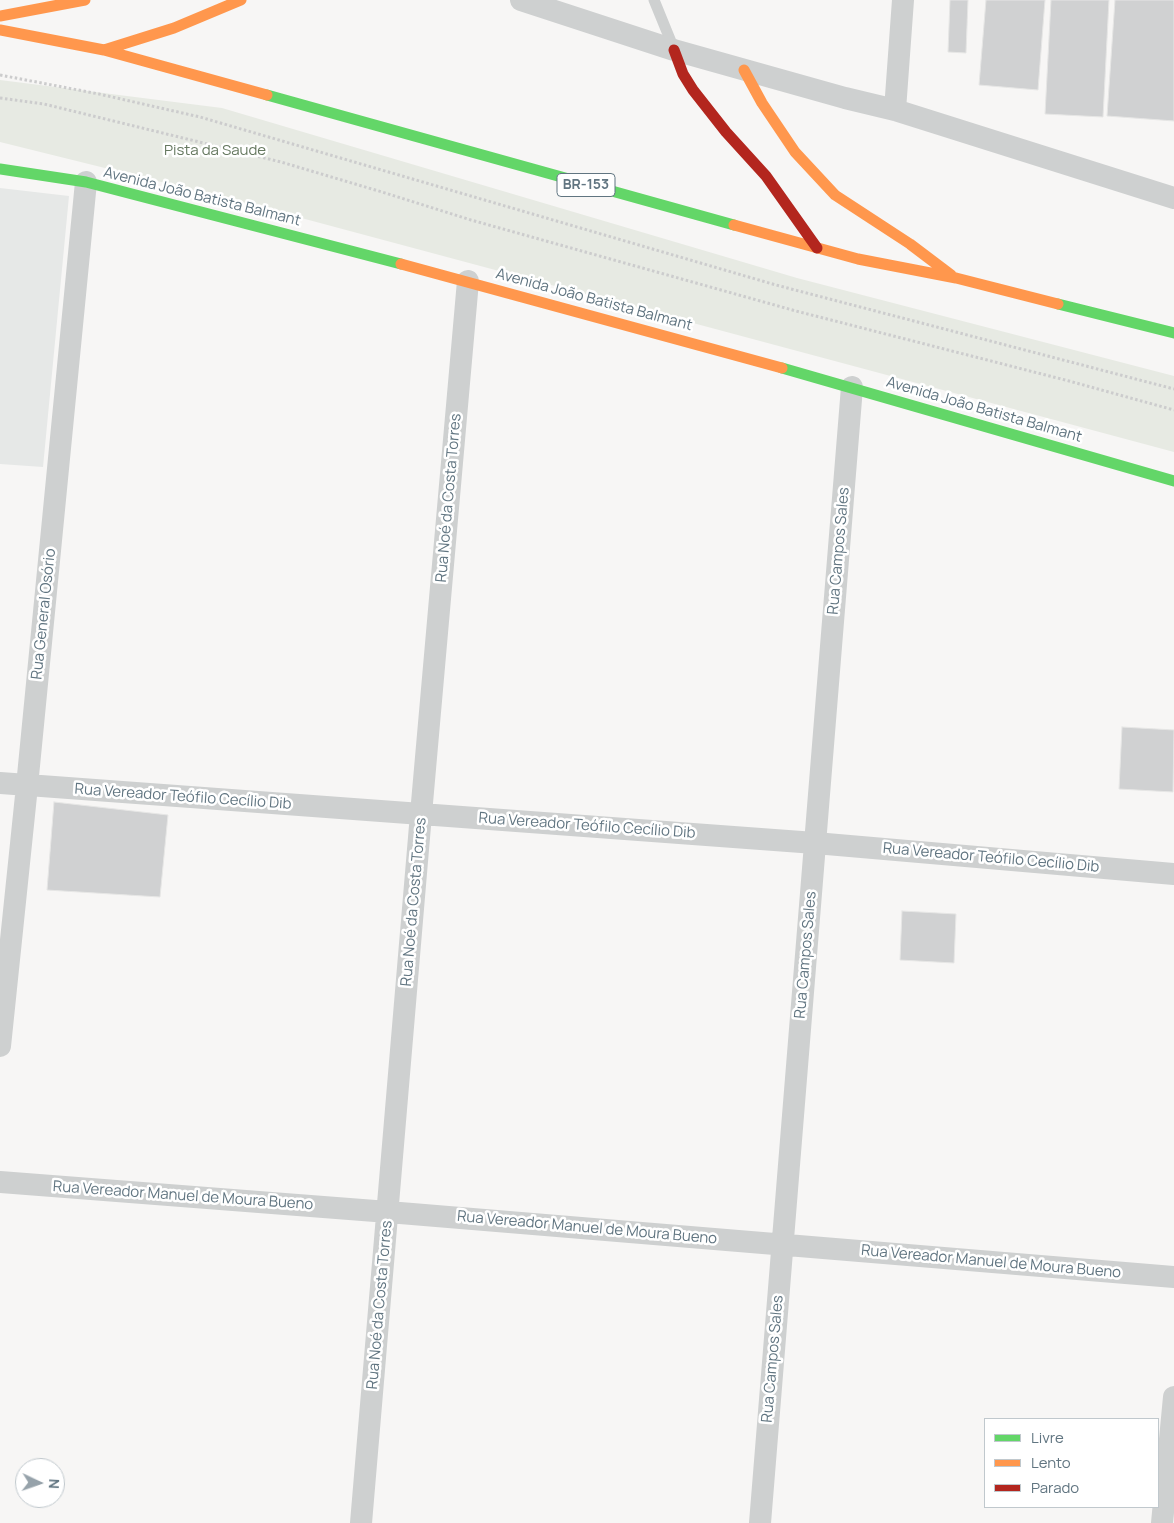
<!DOCTYPE html>
<html>
<head>
<meta charset="utf-8">
<style>
	body { margin:0 }
	#map { position:relative; width:1174px; height:1523px; overflow:hidden; background:#f7f6f5; font-family:Manrope,sans-serif }
	canvas { display:block }
	.legend { position:absolute; left:984px; top:1418px; width:175px; height:90px; box-sizing:border-box; background:#fff; border:1px solid #c0c8cd; margin:0; padding:6px 9px; list-style:none; font-size:15px; color:#617581 }
	.legend li { display:flex; align-items:center; gap:10px; height:25px }
	.legend b { width:25px; border:1px solid #c0c8cd }
	.north { position:absolute; left:15px; top:1458px; width:50px; height:50px; box-sizing:border-box; background:#fff; border:1px solid #c0c8cd; border-radius:50%; rotate:93deg; font-size:14px; font-weight:700; line-height:20px; text-align:center; color:#617581 }
	.north::after { content:''; display:block; margin:auto; width:18px; height:22px; background:#96a2aa; clip-path:polygon(50% 0,100% 100%,50% 72%,0 100%) }
</style>
</head>
<body>
<div id="map">
<canvas width="1174" height="1523"></canvas>
<ul class="legend">
<li><b style="height:6px;background:#63d668"></b>Livre</li>
<li><b style="height:6px;background:#ff974d"></b>Lento</li>
<li><b style="height:6px;background:#b3261e"></b>Parado</li>
</ul>
<div class="north">N</div>
</div>
<script>
const c = document.querySelector('canvas').getContext('2d');
c.lineJoin = 'round';
function paint(path, color) { c.fillStyle = color; c.fill(path, 'evenodd'); }
const poly = rows => new Path2D(rows.map(r => 'M' + r).join(''));
function strokePath(path, color, width, dash) { c.strokeStyle = color; c.lineWidth = width; c.lineCap = dash ? 'butt' : 'round'; c.setLineDash(dash || []); c.stroke(path); }
function label(font, color, halo, rows, align = 'center') {
  c.font = font + ' Manrope,sans-serif'; c.lineWidth = 5; c.setLineDash([]); c.textBaseline = 'middle'; c.strokeStyle = halo; c.fillStyle = color; for (const [text, x, y, turn = 0] of rows) {
    c.save(); c.translate(x, y); c.rotate((+turn || 0) * Math.PI / 180); c.textAlign = isNaN(turn) ? turn : align; if (halo) c.strokeText(text, 0, 0); c.fillText(text, 0, 0); c.restore();
  }
}
const built = poly([
	[0,188,69,196,43,467,0,464]
]);
const green = poly([
	[0,80,222,108,797,278,1174,376,1174,452,238,201,0,142]
]);
const building = poly([
	[950,0,968,0,966,53,948,52,950,0],
	[986,0,1045,0,1038,90,979,85,986,0],
	[1051,0,1109,0,1103,117,1045,114,1051,0],
	[1115,0,1174,0,1174,121,1107,116,1115,0],
	[1122,727,1174,730,1173,792,1119,789,1122,727],
	[54,802,168,815,160,897,47,890,54,802],
	[902,911,956,914,954,963,900,960,902,911]
]);
const path = poly([
	[0,75,99,94,200,117,776,285,1174,389],
	[0,98,44,104,281,162,382,192,471,220,796,311,1069,381,1174,410]
]);
const lane = poly([
	[654,0,674,49]
]);
const street = poly([
	[521,0,674,50,845,98,895,110,1174,198],
	[895,110,903,0],
	[0,783,815,843,1174,874],
	[0,1046,27,786,86,182],
	[0,1182,388,1212,1174,1277],
	[361,1523,421,814,468,281],
	[760,1523,852,387],
	[1162,1523,1174,1397]
]);
const fast = poly([
	[267,95,734,225],
	[0,169,86,182,401,264],
	[1058,304,1174,333],
	[782,368,1174,481]
]);
const slow = poly([
	[0,16,85,0],
	[0,30,104,50,267,95],
	[104,50,174,28,241,0],
	[744,70,762,103,795,152,835,195,910,244,951,275],
	[734,225,858,259,956,278,1058,304],
	[401,264,782,368]
]);
const jam = poly([
	[674,50,683,74,693,90,726,132,766,176,817,248]
]);
const shields = [
	[586,185,58]
];
const shieldNames = [
	["BR-153",586,185]
];
const parkNames = [
	["Pista da Saude",215,151]
];
const streetNames = [
	["Avenida João Batista Balmant",202,197,14],
	["Avenida João Batista Balmant",594,300,15],
	["Avenida João Batista Balmant",984,410,16],
	["Rua Noé da Costa Torres",449,498,-85],
	["Rua Campos Sales",839,551,-85],
	["Rua General Osório",44,614,-84],
	["Rua Vereador Teófilo Cecílio Dib",183,797,4],
	["Rua Vereador Teófilo Cecílio Dib",587,826,4],
	["Rua Vereador Teófilo Cecílio Dib",991,858,5],
	["Rua Noé da Costa Torres",414,902,-85],
	["Rua Campos Sales",806,955,-85],
	["Rua Vereador Manuel de Moura Bueno",183,1196,4],
	["Rua Vereador Manuel de Moura Bueno",587,1228,5],
	["Rua Vereador Manuel de Moura Bueno",991,1262,5],
	["Rua Noé da Costa Torres",380,1305,-85],
	["Rua Campos Sales",773,1359,-85]
];
paint(built, '#e6e8e7');
paint(green, '#e7eae3');
paint(building, '#d0d1d2');
strokePath(building, '#e6e6e5', 1);
strokePath(path, '#cccccd', 3, [2.5, 2.5]);
strokePath(lane, '#ced0d0', 11);
strokePath(street, '#ced0d0', 22);
strokePath(fast, '#63d668', 11);
strokePath(slow, '#ff974d', 11);
strokePath(jam, '#b3261e', 11);
for (const [x, y, w] of shields) { const box = new Path2D(); box.roundRect(x - w / 2, y - 11.5, w, 23, 4); c.fillStyle = '#fff'; c.fill(box); strokePath(box, '#617581', 1); }
label('bold 14px', '#617581', null, shieldNames);
label('15px', '#667960', '#fff', parkNames);
label('15px', '#617581', '#fff', streetNames);
</script>
</body>
</html>
